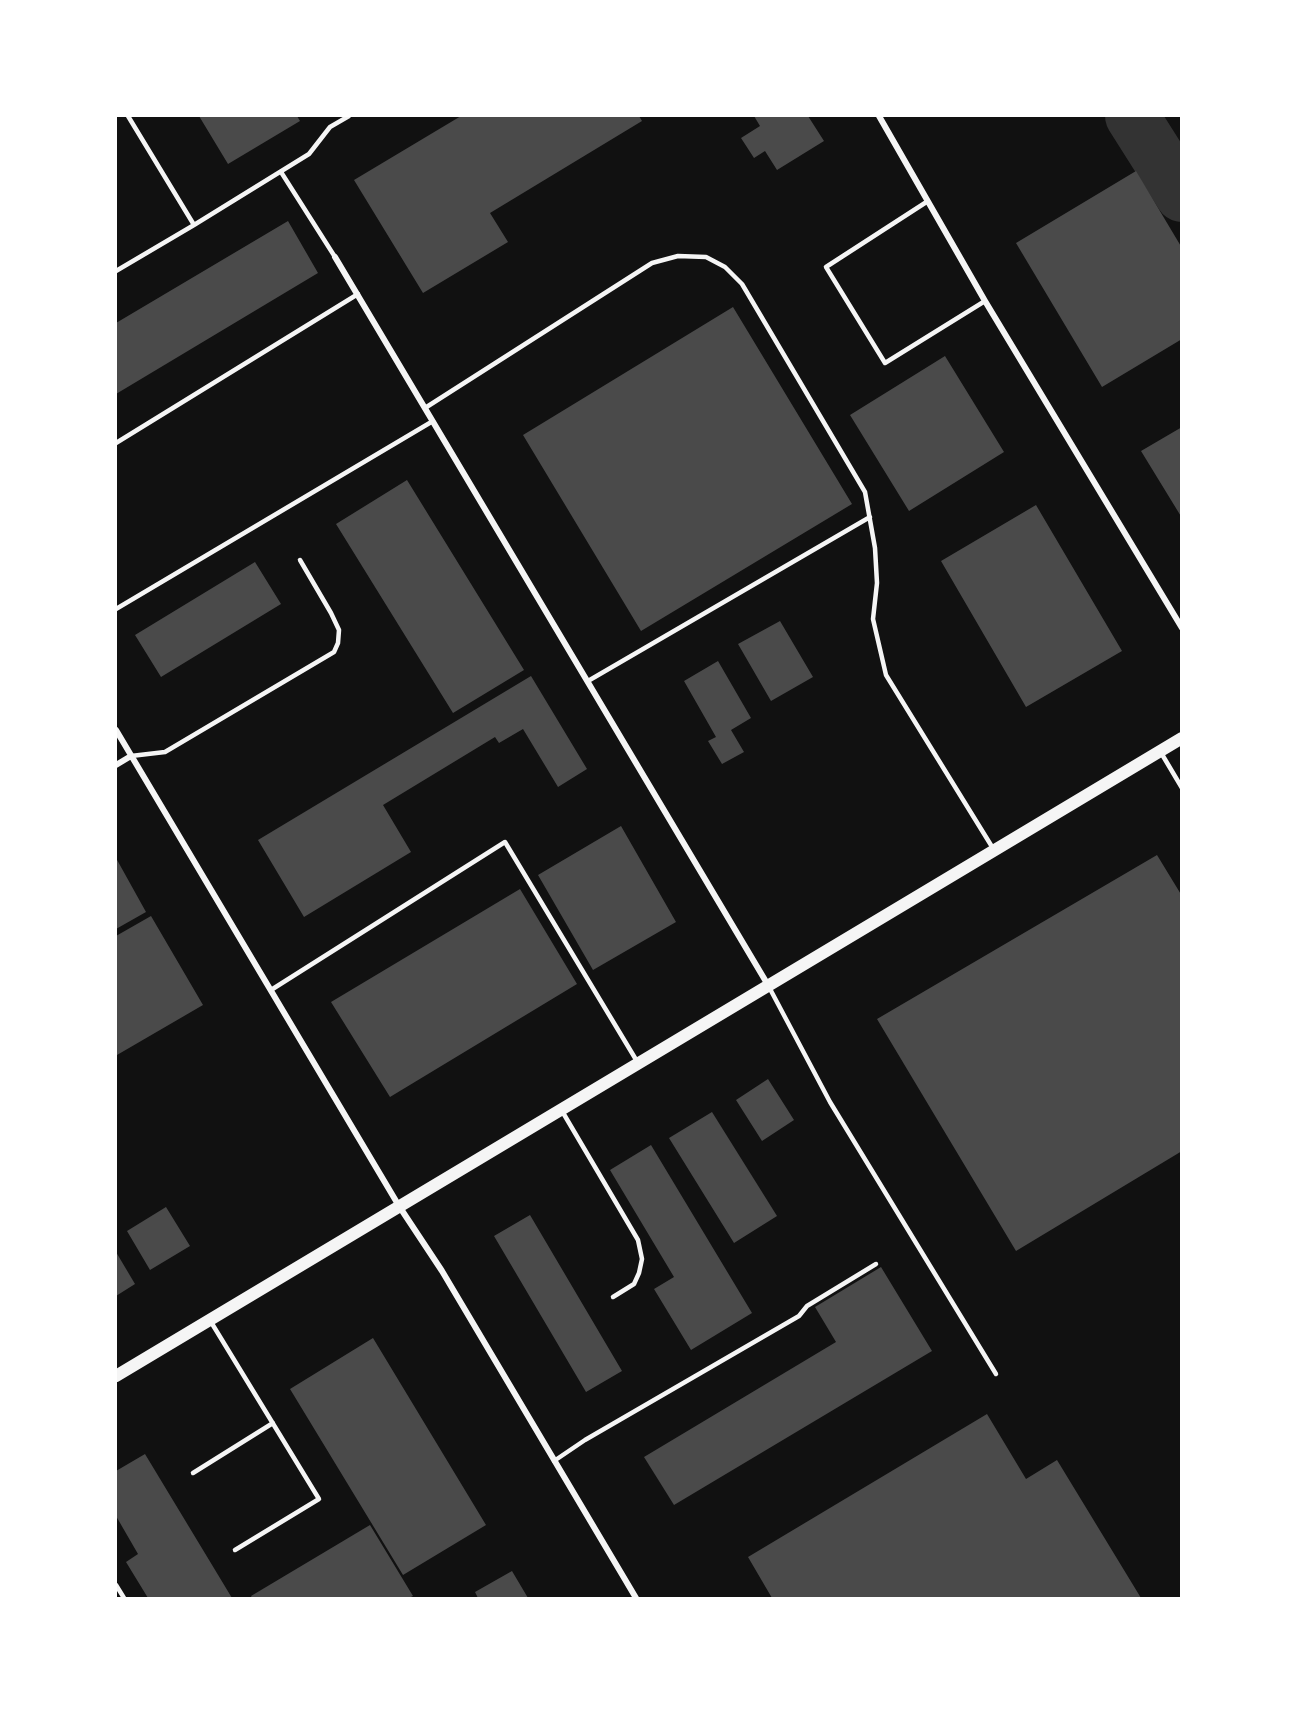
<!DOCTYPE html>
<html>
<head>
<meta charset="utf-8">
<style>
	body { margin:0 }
	#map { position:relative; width:1297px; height:1714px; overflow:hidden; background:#111; font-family:"DM Sans",sans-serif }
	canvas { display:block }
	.frame { position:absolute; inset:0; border:117px solid #fff; pointer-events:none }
</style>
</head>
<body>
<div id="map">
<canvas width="1297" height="1714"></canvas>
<div class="frame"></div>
</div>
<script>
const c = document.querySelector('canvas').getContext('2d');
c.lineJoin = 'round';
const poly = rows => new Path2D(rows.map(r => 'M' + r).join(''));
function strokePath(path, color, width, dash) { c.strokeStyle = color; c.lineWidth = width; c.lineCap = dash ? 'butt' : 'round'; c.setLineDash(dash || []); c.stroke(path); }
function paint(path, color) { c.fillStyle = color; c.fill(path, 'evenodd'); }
const river = poly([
	[1132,116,1182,195]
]);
const building = poly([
	[199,116,297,116,300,121,228,164],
	[461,116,639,116,642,121,490,213,508,242,423,293,354,180],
	[754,116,808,116,824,141,777,170,765,151,754,158,741,138,760,126],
	[1136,171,1182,248,1182,339,1102,387,1016,243],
	[288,221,318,273,116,394,116,323],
	[733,307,852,504,641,631,523,435],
	[945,356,1004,452,909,511,850,415],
	[1182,427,1182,518,1141,451],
	[407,480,524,670,453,713,336,524],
	[1036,505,1122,651,1026,707,941,561],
	[255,562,281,604,161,677,135,635],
	[780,621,813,677,771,701,738,644],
	[718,661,751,718,731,730,744,752,722,764,708,741,716,737,684,681],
	[531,676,587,769,558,787,523,729,499,743,495,737,383,805,411,852,304,917,258,840],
	[621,826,676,922,593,970,538,875],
	[1157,855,1182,896,1182,1151,1016,1251,877,1019],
	[116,858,146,912,116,929],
	[520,889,577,984,390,1097,331,1002],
	[151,916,203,1005,117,1055,116,1053,116,936],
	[768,1079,794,1120,762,1141,736,1100],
	[712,1112,777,1216,734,1243,669,1138],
	[651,1145,752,1313,691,1350,654,1289,674,1277,610,1170],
	[166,1207,190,1246,150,1270,127,1231],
	[530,1215,622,1371,586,1392,494,1236],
	[116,1252,135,1284,116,1296],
	[881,1267,932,1351,674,1505,644,1457,836,1342,815,1307],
	[373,1338,486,1525,403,1575,290,1389],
	[987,1414,1026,1479,1057,1460,1141,1598,772,1598,748,1557],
	[145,1454,232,1598,148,1598,126,1562,138,1554,116,1516,116,1471],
	[370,1525,413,1596,409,1598,252,1598,251,1596],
	[512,1571,528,1598,478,1598,475,1592]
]);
const service = poly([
	[128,116,194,225],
	[281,172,335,257],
	[928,201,826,267,885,363,985,301],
	[116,271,194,225,309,154,330,127,349,116],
	[425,408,652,263,678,256,706,257,725,267,742,284,865,492,875,548,877,583,873,619,886,675,994,850],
	[116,443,358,294],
	[116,609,433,421],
	[588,681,870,517],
	[1160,751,1182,788],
	[131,756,165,752,334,652,338,643,339,630,331,613,300,560],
	[769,987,830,1102,996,1374],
	[271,990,505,842,638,1063],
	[562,1111,638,1240,642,1259,639,1273,634,1284,613,1297],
	[211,1322,319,1499,235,1550],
	[554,1461,585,1440,799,1316,807,1306,876,1264],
	[193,1473,273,1423],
	[116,1585,124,1598]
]);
const minor = poly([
	[879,116,985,301,1182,628],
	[335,257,768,985],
	[116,730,399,1206,442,1271,636,1598],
	[116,765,131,756]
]);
const secondary = poly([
	[116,1376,1182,738]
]);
strokePath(river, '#333', 54);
paint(building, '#4a4a4a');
strokePath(service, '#f5f5f5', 4.5);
strokePath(minor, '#f5f5f5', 6);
strokePath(secondary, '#f5f5f5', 12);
</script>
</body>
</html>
